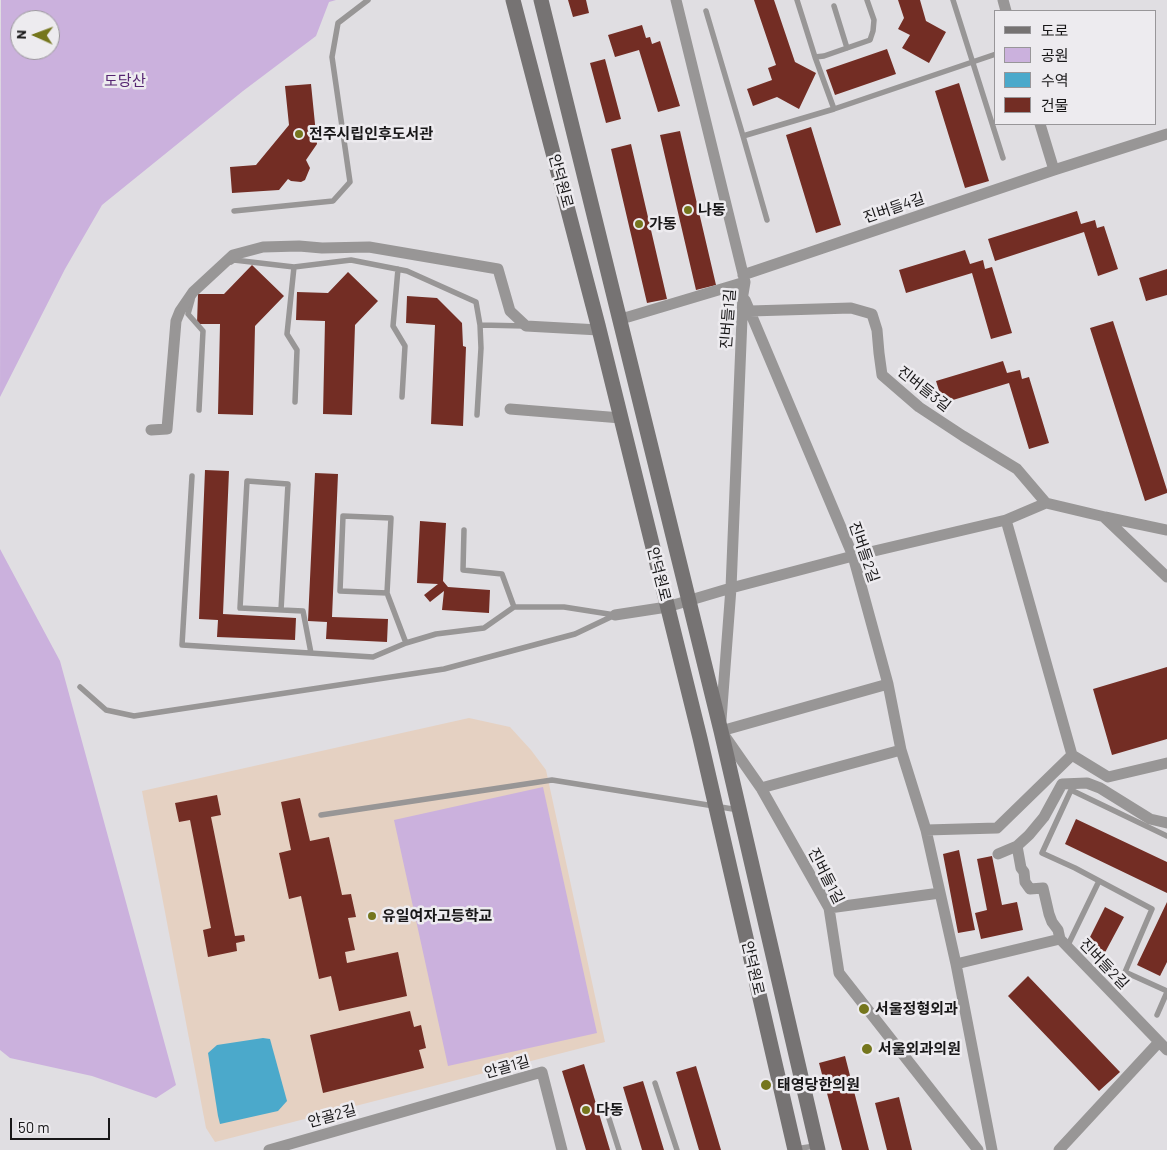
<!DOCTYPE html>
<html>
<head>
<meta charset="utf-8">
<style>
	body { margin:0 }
	#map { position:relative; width:1167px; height:1150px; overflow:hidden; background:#e0dee2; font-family:Barlow,"Noto Sans KR",sans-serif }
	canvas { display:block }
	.legend { position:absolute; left:994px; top:10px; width:162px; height:115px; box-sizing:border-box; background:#edebef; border:1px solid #989699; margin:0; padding:6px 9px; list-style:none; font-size:15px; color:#181718 }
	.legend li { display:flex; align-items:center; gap:10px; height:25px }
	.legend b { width:25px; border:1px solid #989699 }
	.north { position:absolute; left:10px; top:10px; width:50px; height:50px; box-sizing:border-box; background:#edebef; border:1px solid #989699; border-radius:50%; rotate:272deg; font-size:14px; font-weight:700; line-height:20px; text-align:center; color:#181718 }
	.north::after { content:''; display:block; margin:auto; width:18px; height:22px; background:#75761d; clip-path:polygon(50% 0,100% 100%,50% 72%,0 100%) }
	.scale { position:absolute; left:10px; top:1118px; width:100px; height:22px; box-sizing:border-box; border:2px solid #181718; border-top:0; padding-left:6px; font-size:15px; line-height:18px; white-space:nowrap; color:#181718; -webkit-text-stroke:4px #edebef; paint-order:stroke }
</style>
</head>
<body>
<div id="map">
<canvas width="1167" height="1150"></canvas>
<ul class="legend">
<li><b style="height:6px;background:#767373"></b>도로</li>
<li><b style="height:14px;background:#cbb1dd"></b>공원</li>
<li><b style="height:14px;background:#4ba9cb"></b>수역</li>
<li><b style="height:14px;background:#732d24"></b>건물</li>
</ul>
<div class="north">N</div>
<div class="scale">50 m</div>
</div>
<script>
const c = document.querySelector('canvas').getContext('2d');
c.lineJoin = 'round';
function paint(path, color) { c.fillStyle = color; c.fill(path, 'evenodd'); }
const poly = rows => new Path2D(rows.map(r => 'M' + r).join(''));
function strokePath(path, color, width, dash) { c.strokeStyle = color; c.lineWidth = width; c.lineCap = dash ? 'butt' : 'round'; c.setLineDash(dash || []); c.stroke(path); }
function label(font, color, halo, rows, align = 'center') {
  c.font = font + ' Barlow,"Noto Sans KR",sans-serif'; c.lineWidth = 5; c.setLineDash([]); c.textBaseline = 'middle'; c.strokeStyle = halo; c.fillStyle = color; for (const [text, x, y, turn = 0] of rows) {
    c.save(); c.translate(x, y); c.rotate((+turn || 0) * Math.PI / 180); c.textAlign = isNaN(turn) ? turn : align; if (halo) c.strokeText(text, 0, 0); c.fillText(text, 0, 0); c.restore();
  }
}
const education = poly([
	[469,718,510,727,531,750,546,770,605,1042,215,1142,206,1128,142,791]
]);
const green = poly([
	[1,0,336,0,329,2,316,36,243,91,102,205,65,269,0,397],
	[20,20,50,20,50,50,20,50],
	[0,549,60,661,176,1085,156,1098,92,1076,10,1058,0,1050],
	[543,787,597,1033,448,1066,394,820]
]);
const water = poly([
	[263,1038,270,1039,287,1101,278,1111,220,1124,218,1116,208,1053,217,1045]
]);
const building = poly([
	[568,0,586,0,589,13,573,17],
	[754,0,774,0,795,62,816,73,799,109,777,97,753,106,747,89,772,80,768,68,776,65],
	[898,0,920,0,926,21,946,32,929,63,902,48,910,35,898,29,904,18],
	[642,25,646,38,650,37,652,44,660,41,680,106,658,112,639,50,615,57,608,35],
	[887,49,896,74,835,95,826,70],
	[605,59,621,119,606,123,590,63],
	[959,83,989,181,965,188,935,91],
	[311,84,317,144,306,160,310,168,305,180,301,182,291,181,288,179,279,190,232,193,230,167,256,165,289,125,285,86],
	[811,127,841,225,816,233,786,135],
	[680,131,716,285,696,290,660,135],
	[631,144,667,299,647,303,611,149],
	[1077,211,1081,224,1095,220,1097,228,1104,226,1118,269,1098,276,1084,232,995,261,988,239],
	[965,250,970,264,983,260,985,269,992,267,1012,333,991,339,972,273,906,293,899,270],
	[252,265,284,296,255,326,253,415,218,414,220,324,197,324,198,294,224,294],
	[1167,269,1167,295,1146,301,1139,278],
	[348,272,378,301,355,325,352,415,323,414,325,321,296,320,297,292,328,293],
	[407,296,437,298,462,323,463,346,466,347,463,426,431,424,435,325,406,323],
	[1113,321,1167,490,1167,493,1145,501,1090,328],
	[1003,361,1007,373,1020,370,1022,379,1029,377,1049,443,1029,449,1009,383,943,403,936,381],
	[205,470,229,471,223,614,296,618,295,640,217,637,218,620,199,619],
	[315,473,338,474,332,617,388,619,387,642,326,639,327,622,308,621],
	[420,521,446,523,443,581,448,587,490,590,489,613,442,610,444,591,430,602,424,595,438,584,417,583],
	[1167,667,1167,739,1112,755,1093,689],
	[217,795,221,815,211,817,235,936,244,935,245,941,236,943,237,951,208,957,203,930,211,928,190,820,179,822,175,803],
	[300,798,310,841,329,837,342,895,351,894,356,917,348,918,355,950,345,952,347,963,398,952,407,996,339,1011,331,976,319,979,301,896,289,899,279,853,291,850,281,802],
	[1076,819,1167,862,1167,893,1065,844],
	[959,850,975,930,958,933,943,854],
	[992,856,1002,905,1017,902,1023,930,981,939,975,913,987,910,977,859],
	[1167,902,1167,962,1160,976,1137,965],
	[1105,907,1124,917,1101,960,1083,951],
	[1028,976,1120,1072,1099,1091,1008,996],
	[410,1011,414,1027,421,1025,426,1048,419,1050,424,1068,323,1093,310,1035],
	[845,1056,869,1150,842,1150,819,1063],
	[584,1064,610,1150,586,1150,562,1071],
	[696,1066,721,1150,699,1150,676,1072],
	[643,1081,664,1150,642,1150,623,1087],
	[899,1097,912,1150,887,1150,875,1103]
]);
const lane = poly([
	[797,0,815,57,824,56,870,40,873,31,874,20,867,0],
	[953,0,1003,158],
	[834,6,847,48],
	[706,11,743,136],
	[815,57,834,109,996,54],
	[234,211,333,201,350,182,332,57,338,23,368,0],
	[767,220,743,136,834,109],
	[231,262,234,260,294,267,351,260,407,271,476,302,480,325],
	[294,267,287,334,297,350,295,402],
	[398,269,393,326,405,346,402,397],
	[192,300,188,314,203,331,199,410],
	[477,415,481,348,480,325,525,326],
	[192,476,182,645,373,657,406,643,436,634,484,628,514,607],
	[464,530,463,570,502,574,514,607,564,607,615,615],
	[387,593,391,518,343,516,340,591,387,593,406,643],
	[281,610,288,484,247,481,240,608,303,611,311,653],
	[80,687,106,710,134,716,444,669,575,634,615,615],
	[321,815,552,780,739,810],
	[1167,836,1071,790,1042,853,1075,868,1152,909,1125,972,1167,991],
	[1067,947,1099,881],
	[1157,1015,1167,992],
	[655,1083,677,1150],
	[606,1109,619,1150],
	[795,1149,815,1146]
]);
const street = poly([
	[676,0,745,282,743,294,731,588,721,720],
	[1003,0,1006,11],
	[1040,124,1054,170],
	[743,275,1054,170,1167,134],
	[745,300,853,556,888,684,901,750,926,830,956,964,992,1150],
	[750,311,851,308,872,314,877,330,879,353,882,375,919,407,963,436,1017,469,1046,503,1105,517,1167,530],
	[619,318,628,317,745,282],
	[510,409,621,418],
	[151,430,167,429,176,321,180,311,193,292,233,255,263,247,299,246,322,248,369,247,498,269,510,311,526,326,599,330],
	[1105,518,1167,577],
	[1006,520,1072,755,1108,777,1167,763],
	[615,615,667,607,731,588,853,556,1006,520,1046,503],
	[721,731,888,684],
	[724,735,761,788,829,908,839,973,978,1150],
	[761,788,901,750],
	[926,830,997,828,1072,755],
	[1017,846,1029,835,1044,817,1062,784,1087,783,1100,788,1150,819,1167,823],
	[998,854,1017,846,1021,868,1024,872,1025,882,1030,889,1043,888,1049,914,1052,922,1058,930,1060,939],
	[829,908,940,893],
	[956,964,1060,939,1167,1050],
	[269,1150,542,1072,562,1150],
	[1059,1150,1159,1042]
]);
const secondary = poly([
	[513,0,598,325,700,738,795,1150],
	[541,0,721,731,818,1150]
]);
const markers = [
	[299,134,5,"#75761d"],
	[688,210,5,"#75761d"],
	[639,224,5,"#75761d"],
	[372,916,5,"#75761d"],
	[864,1009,6,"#75761d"],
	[867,1049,6,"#75761d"],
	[766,1085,6,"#75761d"],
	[586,1110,5,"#75761d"]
];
const parkNames = [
	["도당산",125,81]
];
const poiNames = [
	["전주시립인후도서관",309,134],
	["나동",698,210],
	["가동",649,224],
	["유일여자고등학교",382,916],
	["서울정형외과",875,1009],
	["서울외과의원",878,1049],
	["태영당한의원",777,1085],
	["다동",596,1110]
];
const streetNames = [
	["안덕원로",561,181,75],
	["진버들4길",894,208,-19],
	["진버들1길",728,319,-86],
	["진버들3길",924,389,38],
	["진버들2길",864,552,71],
	["안덕원로",659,574,76],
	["진버들1길",826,876,63],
	["진버들2길",1104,964,46],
	["안덕원로",753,968,77],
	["안골1길",507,1067,-16],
	["안골2길",332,1116,-16]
];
paint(education, '#e5d1c2');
paint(green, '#cbb1dd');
paint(water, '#4ba9cb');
paint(building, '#732d24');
strokePath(lane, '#989696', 5.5);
strokePath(street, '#989696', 11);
strokePath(secondary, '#767373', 15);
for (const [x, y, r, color] of markers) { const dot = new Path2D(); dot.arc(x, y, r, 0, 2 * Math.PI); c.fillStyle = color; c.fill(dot); strokePath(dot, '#edebef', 2); }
label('15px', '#552471', '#edebef', parkNames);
label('bold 15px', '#181718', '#edebef', poiNames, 'left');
label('15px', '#181718', '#edebef', streetNames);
</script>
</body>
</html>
